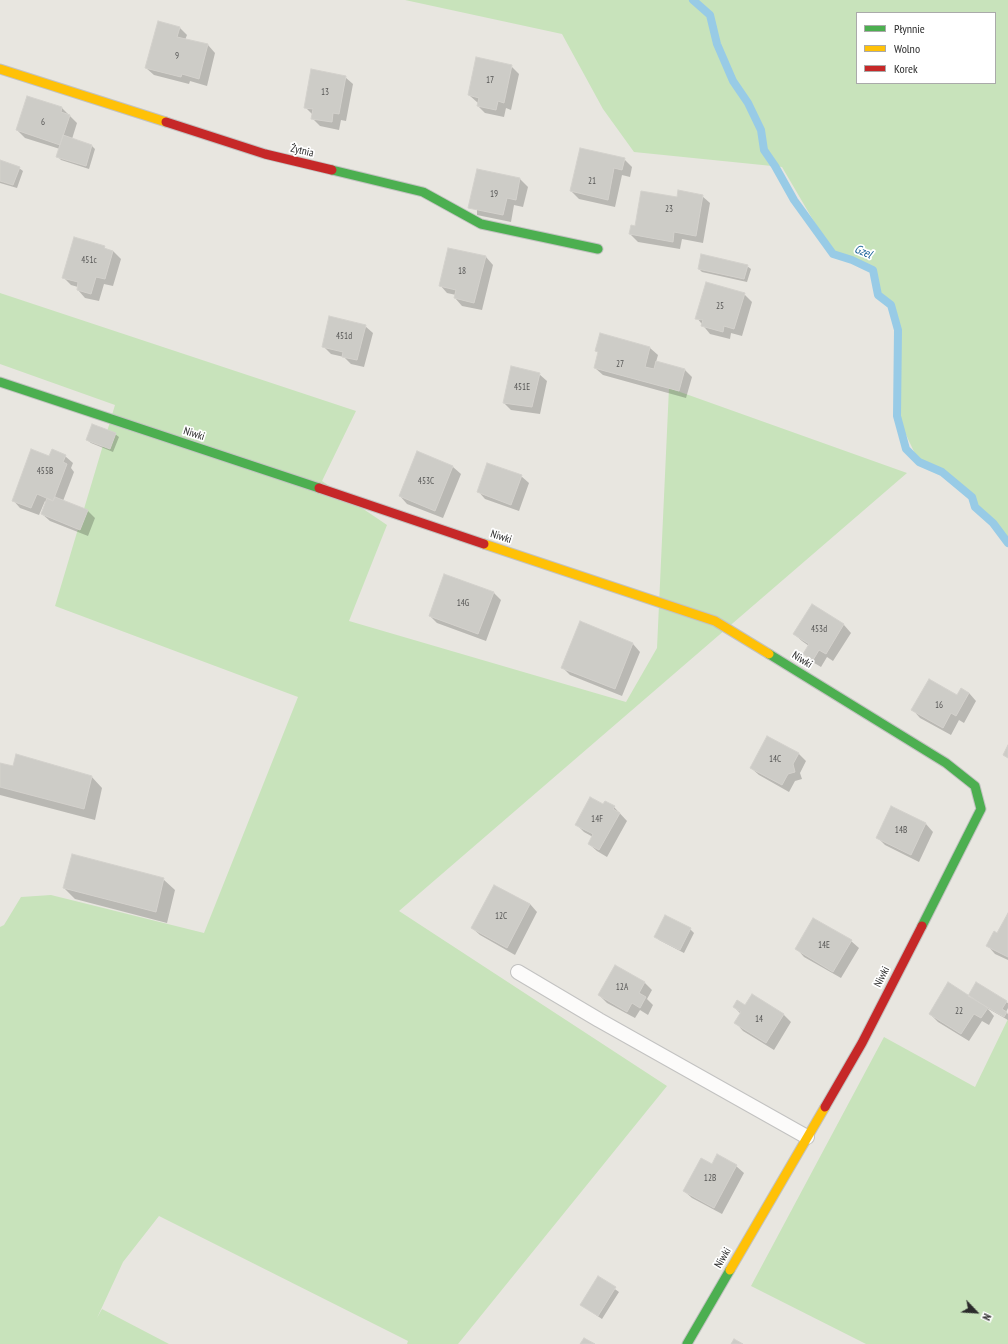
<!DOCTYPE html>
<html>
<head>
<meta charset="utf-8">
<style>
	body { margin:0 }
	#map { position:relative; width:1008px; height:1344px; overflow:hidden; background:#e8e6e0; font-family:"PT Sans Narrow",sans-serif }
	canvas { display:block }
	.legend { position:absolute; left:856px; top:12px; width:140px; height:72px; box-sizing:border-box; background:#fff; border:1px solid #aaa; margin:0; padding:5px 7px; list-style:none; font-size:12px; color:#2b2b2b }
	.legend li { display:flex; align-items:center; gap:8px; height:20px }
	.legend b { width:20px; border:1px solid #aaa }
	.north { position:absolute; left:956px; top:1292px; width:40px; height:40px; -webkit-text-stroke:3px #fff; paint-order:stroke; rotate:115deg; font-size:11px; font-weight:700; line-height:16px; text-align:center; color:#2b2b2b }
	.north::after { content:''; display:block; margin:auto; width:14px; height:18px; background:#2b2b2b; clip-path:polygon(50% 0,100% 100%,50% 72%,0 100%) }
</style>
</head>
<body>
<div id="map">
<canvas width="1008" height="1344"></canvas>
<ul class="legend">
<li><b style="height:5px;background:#4caf50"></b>Płynnie</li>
<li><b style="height:5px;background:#ffc107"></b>Wolno</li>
<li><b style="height:5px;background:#c62828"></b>Korek</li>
</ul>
<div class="north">N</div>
</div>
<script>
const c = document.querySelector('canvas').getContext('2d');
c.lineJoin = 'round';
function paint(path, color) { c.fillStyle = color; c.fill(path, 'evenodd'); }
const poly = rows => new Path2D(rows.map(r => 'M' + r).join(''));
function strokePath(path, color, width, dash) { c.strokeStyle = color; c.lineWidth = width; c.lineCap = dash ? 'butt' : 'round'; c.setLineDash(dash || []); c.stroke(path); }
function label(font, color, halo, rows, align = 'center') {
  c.font = font + ' "PT Sans Narrow",sans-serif'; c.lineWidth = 3.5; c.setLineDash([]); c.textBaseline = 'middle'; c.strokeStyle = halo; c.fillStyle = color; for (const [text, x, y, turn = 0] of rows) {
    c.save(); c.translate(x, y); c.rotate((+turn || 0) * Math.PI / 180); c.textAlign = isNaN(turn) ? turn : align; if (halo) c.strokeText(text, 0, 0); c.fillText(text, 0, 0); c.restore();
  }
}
const green = poly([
	[405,0,1008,0,1008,545,993,523,942,472,919,462,897,416,898,330,891,305,878,295,873,270,833,254,782,167,634,152,603,109,562,34],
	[857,13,995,13,995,83,857,83],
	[0,293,356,411,322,481,387,525,349,621,626,702,657,648,669,388,907,473,399,911,667,1086,458,1344,407,1344,408,1341,159,1216,123,1262,97,1318,102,1309,169,1344,0,1344,0,927,4,925,21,897,51,895,204,933,298,697,55,606,115,405,0,364],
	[1008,1019,1008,1344,866,1344,751,1286,884,1037,975,1087]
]);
const shadow = poly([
	[179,27,187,35,185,40,208,45,215,53,207,86,190,81,189,84,154,75,146,68],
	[511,66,519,74,511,110,506,108,504,117,485,113,478,106,478,103,469,95],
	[345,77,353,84,346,121,341,120,339,130,320,126,312,118,313,115,305,107],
	[62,108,77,123,72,139,92,146,95,149,89,169,61,160,57,156,60,149,25,138,17,130],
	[624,159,632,167,630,177,622,175,615,207,579,199,571,191],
	[0,161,19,168,23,171,17,188,0,183],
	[477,170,520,179,528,187,523,207,514,205,511,222,477,215],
	[702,196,710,203,703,243,682,239,680,249,638,242,630,234,635,227,678,198],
	[104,247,107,250,113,251,121,259,113,286,104,284,99,301,85,298,78,290,78,287,71,285,63,277],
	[486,257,493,265,482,310,462,306,455,298,456,295,447,293,440,285],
	[747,266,751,269,747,282,702,272,699,269],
	[744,294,752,302,742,336,731,333,730,339,710,334,697,318],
	[365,326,373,333,364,367,351,364,344,357,331,354,323,346],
	[601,335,650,348,658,355,656,362,685,370,692,377,686,398,603,375,595,368,599,353,596,350],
	[539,374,547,381,540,414,511,410,504,403],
	[115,434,119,437,113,452,91,443,87,440],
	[417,453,453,467,461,474,443,518,407,504,400,496],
	[65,456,73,463,71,468,74,472,63,501,88,511,95,518,88,536,50,521,42,514,46,502,45,501,39,515,20,508,13,500,49,458],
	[521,476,529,483,519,511,485,499,478,491],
	[494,593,501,600,486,641,437,623,430,616],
	[812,605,844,625,851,633,833,661,827,657,821,667,811,661,804,654,809,646,802,641,794,634],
	[580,623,633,644,640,652,622,696,570,675,562,667],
	[962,689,969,693,976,701,964,723,959,720,951,735,920,718,913,710,957,696],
	[768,737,799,754,806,761,800,773,802,779,795,781,789,792,759,775,751,768],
	[0,764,14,767,91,776,102,788,95,820,0,795],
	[604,805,614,807,627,821,607,857,597,851,589,844,593,837,584,832,576,824],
	[892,808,926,824,933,832,919,862,885,845,877,837],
	[163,879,175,890,167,923,75,899,64,888],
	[495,886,530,904,537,912,515,955,480,935,472,928],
	[1008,915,1008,960,995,954,988,946,998,934],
	[666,916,690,929,694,933,684,953,659,940,655,936],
	[851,941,859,948,841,978,804,957,797,949],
	[615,966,645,983,652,990,647,999,653,1005,648,1015,640,1010,635,1018,607,1003,599,995],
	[969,997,1006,1002,1008,1003,1008,1008,1006,1012,1008,1014,1008,1020,987,1008,994,1016,989,1025,982,1021,969,1041,938,1022,930,1014],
	[746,1006,784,1015,791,1022,774,1050,743,1031,736,1023,741,1014,734,1007],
	[712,1165,736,1166,744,1173,722,1214,692,1198,684,1191],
	[598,1277,619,1292,602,1319,581,1305]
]);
const stream = poly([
	[693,0,710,15,717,44,733,81,748,103,761,130,764,150,775,166,794,200,833,254,852,260,873,270,878,295,891,305,898,330,897,416,906,449,919,462,942,472,972,497,975,507,993,523,1008,543]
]);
const building = poly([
	[158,21,180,27,177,37,208,44,199,79,182,74,181,77,145,68,158,21],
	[476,57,512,65,504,103,498,101,496,110,477,106,479,98,468,95,476,57],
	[311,69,346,76,339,114,333,113,332,122,311,119,313,109,304,108,311,69],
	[27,96,62,107,61,112,70,115,60,145,16,130,27,96],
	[63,135,92,145,86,166,56,157,63,135],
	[580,148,625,158,622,170,614,168,608,200,570,191,580,148],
	[0,160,20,167,13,185,0,181,0,160],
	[477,169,520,178,516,200,507,198,503,215,468,208,477,169],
	[678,190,703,195,696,236,674,232,673,242,629,234,631,225,635,226,641,191,677,197,678,190],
	[74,237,105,246,104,248,113,251,105,279,96,277,91,294,77,290,78,282,62,278,74,237],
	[448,248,486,256,474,303,454,298,456,290,439,286,448,248],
	[701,254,748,265,744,279,698,269,701,254],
	[706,282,745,293,734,329,724,326,723,332,701,326,703,320,695,319,706,282],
	[329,316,366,325,357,360,342,357,343,352,322,347,329,316],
	[600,333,650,347,645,367,654,369,656,361,685,369,679,391,594,368,598,352,595,351,600,333],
	[511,366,540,373,532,407,503,403,511,366],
	[92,424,116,433,110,449,86,440,92,424],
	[31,449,49,456,52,449,66,455,63,462,67,464,53,501,37,494,31,508,12,501,31,449],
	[417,451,453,466,435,511,399,496,417,451],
	[487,463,522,475,511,505,477,492,487,463],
	[55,497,88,510,80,530,41,514,47,498,53,501,55,497],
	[444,574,494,592,478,634,429,616,444,574],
	[812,604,844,624,826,654,819,650,813,660,803,654,809,644,793,634,812,604],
	[580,621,633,643,615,689,561,668,580,621],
	[929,679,957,695,961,688,969,693,956,716,951,713,943,728,911,710,929,679],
	[767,736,799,753,793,764,795,772,788,774,782,785,750,768,767,736],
	[1008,745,1008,758,1003,755,1008,745],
	[16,754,92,776,84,809,0,787,0,763,13,766,16,754],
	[590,797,603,804,605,801,615,806,613,809,620,813,599,850,588,844,593,834,575,825,590,797],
	[891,806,926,823,911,855,876,838,891,806],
	[72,854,164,878,156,912,63,888,72,854],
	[494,885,530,904,507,948,471,928,494,885],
	[1008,913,1008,957,986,946,994,931,997,933,1008,913],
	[665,915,691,928,680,950,654,937,665,915],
	[813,918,852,940,833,972,795,949,813,918],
	[615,965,645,982,639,993,646,997,640,1008,632,1003,627,1012,598,995,615,965],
	[948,982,988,1008,981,1018,974,1014,961,1034,929,1014,948,982],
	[976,982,1007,1001,1002,1009,1007,1012,1004,1017,968,996,976,982],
	[752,994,784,1014,766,1043,734,1023,741,1012,733,1007,737,1000,745,1005,752,994],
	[717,1154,737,1165,714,1208,683,1191,701,1158,712,1164,717,1154],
	[598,1276,616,1287,598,1316,580,1305,598,1276],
	[584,1338,595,1344,580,1344,584,1338],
	[734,1339,743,1344,731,1344,734,1339]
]);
const lane = poly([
	[518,972,599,1020,807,1137]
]);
const fast = poly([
	[332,170,423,192,481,224,598,249],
	[0,382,319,488],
	[769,654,946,763,975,786,981,809,922,926],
	[687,1344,730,1270]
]);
const slow = poly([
	[0,69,166,122],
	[484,544,715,621,769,654],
	[730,1270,825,1107]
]);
const jam = poly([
	[166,122,265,154,332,170],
	[319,488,484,544],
	[825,1107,862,1043,922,926]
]);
const numberNames = [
	["9",177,56],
	["17",490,80],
	["13",325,92],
	["6",43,122],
	["21",592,181],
	["19",494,194],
	["23",669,209],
	["451c",89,260],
	["18",462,271],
	["25",720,306],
	["451d",344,336],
	["27",620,364],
	["451E",522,387],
	["455B",45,471],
	["453C",426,481],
	["14G",463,603],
	["453d",819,629],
	["16",939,705],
	["14C",775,759],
	["14F",597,819],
	["14B",901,830],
	["12C",501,916],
	["14E",824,945],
	["12A",622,987],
	["22",959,1011],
	["14",759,1019],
	["12B",710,1178]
];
const streetNames = [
	["Żytnia",302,151,13],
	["Niwki",194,434,18],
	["Niwki",501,537,18],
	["Niwki",802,660,32],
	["Niwki",882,977,-63],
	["Niwki",723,1258,-60]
];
const waterNames = [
	["Gzel",863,252,23]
];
paint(green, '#c8e3bb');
paint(shadow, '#0003');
strokePath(stream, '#98cbe6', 8);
paint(building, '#cdccc7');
strokePath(building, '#d3d1cc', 1);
strokePath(lane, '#c2c2c1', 16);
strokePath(fast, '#c2c2c1', 11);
strokePath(slow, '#c2c2c1', 11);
strokePath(jam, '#c2c2c1', 11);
strokePath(lane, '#fcfbfa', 14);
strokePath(fast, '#4caf50', 9);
strokePath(slow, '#ffc107', 9);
strokePath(jam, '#c62828', 9);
label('9px', '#555554', null, numberNames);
label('11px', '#2b2b2b', '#fff', streetNames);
label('italic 12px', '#145e96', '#fff', waterNames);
</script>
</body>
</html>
